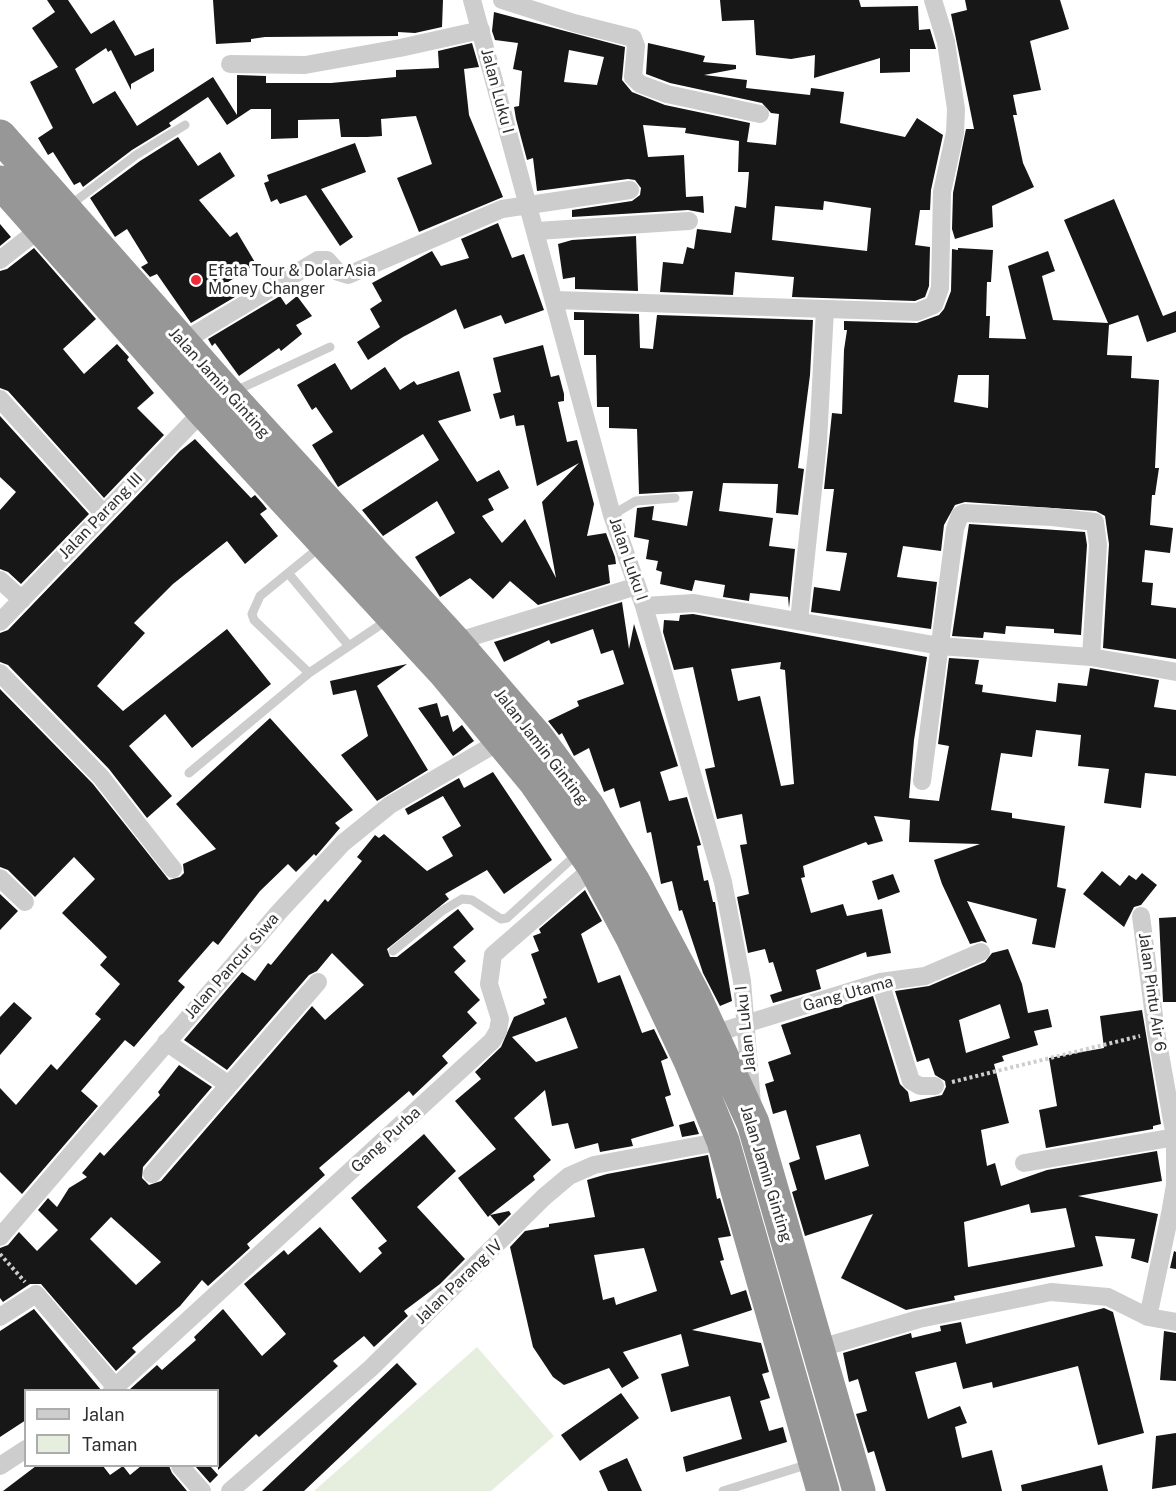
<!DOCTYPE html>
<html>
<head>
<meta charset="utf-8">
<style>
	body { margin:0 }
	#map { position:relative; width:1176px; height:1491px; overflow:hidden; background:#fff; font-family:"Public Sans",sans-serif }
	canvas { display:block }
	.legend { position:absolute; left:24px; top:1389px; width:195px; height:78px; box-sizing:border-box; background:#fff; border:2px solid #acacac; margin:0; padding:8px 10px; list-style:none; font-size:18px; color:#303030 }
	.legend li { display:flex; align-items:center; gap:12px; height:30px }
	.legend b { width:30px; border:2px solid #acacac }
</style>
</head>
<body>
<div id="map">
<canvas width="1176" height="1491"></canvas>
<ul class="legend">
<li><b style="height:8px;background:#cdcdcd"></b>Jalan</li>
<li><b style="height:16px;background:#e6eede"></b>Taman</li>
</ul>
</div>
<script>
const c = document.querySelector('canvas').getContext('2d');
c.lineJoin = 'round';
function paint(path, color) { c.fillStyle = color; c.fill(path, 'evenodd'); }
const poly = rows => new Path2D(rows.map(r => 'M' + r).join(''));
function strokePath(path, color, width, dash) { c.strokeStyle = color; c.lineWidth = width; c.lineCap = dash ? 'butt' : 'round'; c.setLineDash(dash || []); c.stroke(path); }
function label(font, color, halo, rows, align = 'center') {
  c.font = font + ' "Public Sans",sans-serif'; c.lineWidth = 6; c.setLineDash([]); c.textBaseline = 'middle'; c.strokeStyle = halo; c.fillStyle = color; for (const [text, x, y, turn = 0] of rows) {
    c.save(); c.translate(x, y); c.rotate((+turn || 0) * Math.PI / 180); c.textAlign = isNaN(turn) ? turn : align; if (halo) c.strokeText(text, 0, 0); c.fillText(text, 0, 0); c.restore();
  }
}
const green = poly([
	[477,1347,554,1436,491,1491,314,1491]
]);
const building = poly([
	[47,0,68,0,91,34,114,20,135,56,154,48,154,71,131,84,131,90,111,50,108,52,106,48,75,69,93,104,115,91,137,126,213,77,237,115,237,75,266,76,266,83,331,83,396,77,396,70,439,68,438,51,472,43,479,67,464,69,469,115,503,197,419,232,397,178,432,164,416,116,381,119,382,136,367,137,341,137,339,119,298,120,298,138,271,139,271,109,251,109,227,125,208,97,169,123,171,126,132,150,83,187,80,182,74,185,53,152,48,155,38,138,53,128,30,82,58,67,32,28,55,12],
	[213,0,443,0,442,27,415,33,398,32,398,36,265,37,251,39,251,42,216,44],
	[720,0,859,0,861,7,918,6,919,30,930,29,936,49,910,49,910,72,880,73,880,58,814,78,815,55,791,59,756,55,754,20,722,21],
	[965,0,1060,0,1069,29,1030,41,1041,90,1013,95,1017,115,1013,115,1023,163,1034,187,992,206,993,227,955,239,952,229,953,193,966,129,974,129,951,14,967,10],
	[494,12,625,47,622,80,632,92,665,105,750,123,747,142,776,145,779,114,771,113,762,103,670,83,646,74,648,43,705,56,703,62,736,65,736,69,704,75,747,80,746,88,810,95,811,88,844,92,840,123,905,137,917,118,943,135,931,190,930,210,920,210,915,245,930,247,929,286,925,297,915,301,792,297,794,277,735,272,733,295,660,292,663,262,683,264,687,247,694,249,697,229,731,233,735,206,746,208,749,172,738,172,739,141,685,133,686,128,643,125,648,157,684,155,686,197,703,196,704,213,688,210,572,217,572,210,632,201,640,195,641,188,635,180,628,179,537,191,533,158,527,160,516,119,514,107,519,106,522,71,513,69,518,43,495,40,492,31],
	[569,50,604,57,597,85,564,82],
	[824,201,871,208,867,251,772,240,775,206,823,210],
	[178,137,198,166,220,152,235,176,199,200,230,237,237,232,256,264,225,284,235,297,191,323,157,274,150,277,141,267,148,263,127,229,115,237,90,198,140,161],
	[355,143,366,172,321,189,353,237,340,246,306,195,280,204,277,199,271,202,264,183,269,181,267,175],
	[1114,199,1163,316,1176,311,1176,332,1147,342,1138,315,1109,325,1107,355,1132,356,1131,378,1159,380,1155,468,1159,468,1155,495,1152,495,1150,525,1173,528,1170,553,1145,550,1142,582,1153,583,1151,605,1176,608,1176,659,1103,648,1109,544,1105,516,1096,511,965,502,955,505,944,525,941,551,903,546,897,577,937,582,931,629,811,612,814,587,840,591,847,553,826,551,834,489,824,489,832,413,842,414,844,350,847,330,844,330,844,321,917,323,939,315,944,309,951,291,952,249,958,250,958,248,993,250,991,282,987,282,986,316,990,316,989,338,1026,339,1008,266,1048,251,1055,271,1042,276,1053,320,1108,323,1064,220],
	[958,375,989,375,988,408,954,402],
	[498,223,512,258,524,254,544,310,505,324,501,315,464,329,456,309,403,337,368,360,357,342,380,327,370,309,382,301,372,283,432,251,441,266,469,258,461,239],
	[0,224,11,237,0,246],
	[636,236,638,291,575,289,575,277,563,279,558,244,572,240],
	[34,248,96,319,63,349,84,374,117,344,129,357,127,360,154,393,137,408,164,435,104,498,8,391,0,388,0,271,7,269],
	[280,296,286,305,297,296,312,316,296,325,302,334,281,351,279,348,239,376,215,343,212,346,208,339],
	[574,312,639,314,640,348,653,349,657,315,813,320,810,375,798,468,804,469,798,515,776,513,778,484,723,483,719,511,773,518,769,546,795,549,789,608,788,597,750,593,749,601,723,597,725,585,695,580,692,591,660,584,662,572,656,570,658,561,646,559,649,540,634,537,637,508,654,506,652,520,687,526,693,491,639,494,637,429,609,428,609,407,597,407,596,355,584,355,584,320,574,320],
	[543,345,551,377,559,375,564,394,564,401,558,402,567,442,577,440,594,504,587,536,606,533,615,557,616,564,608,565,610,583,538,605,510,581,493,599,470,578,440,597,415,557,455,533,437,501,383,536,362,510,439,460,423,434,338,487,312,445,333,432,316,407,312,410,297,385,335,363,351,390,385,367,400,390,414,381,417,385,459,371,471,411,438,421,477,482,499,470,509,488,488,499,494,510,482,516,502,543,525,519,556,578,542,502,579,463,537,486,524,425,516,426,514,415,500,419,493,394,501,392,493,358],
	[0,416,89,514,21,584,8,572,0,569,0,510,16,492,0,477],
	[195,439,251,498,255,495,263,504,267,509,260,514,278,536,245,564,227,541,173,584,134,623,145,633,97,686,123,711,227,629,271,684,192,748,165,714,129,746,172,796,147,818,109,769,8,665,0,662,0,633,8,630,180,451],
	[969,524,1085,532,1087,545,1081,635,1054,633,1054,629,1006,626,1005,634,984,632,983,638,952,636],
	[622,602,629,649,634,624,678,766,660,772,669,801,687,797,701,845,697,846,704,881,708,880,713,902,715,902,732,1001,720,1006,703,973,682,910,679,911,672,881,661,884,651,832,647,833,640,801,620,808,614,788,604,792,589,748,574,756,562,733,559,735,548,721,579,706,577,701,624,684,613,650,601,654,593,629,551,644,549,640,504,662,494,642],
	[693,614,927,657,914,740,909,798,939,801,949,746,938,744,949,658,979,660,975,684,983,685,982,692,1056,702,1058,683,1087,686,1090,668,1159,680,1154,707,1176,710,1176,776,1145,773,1141,808,1104,803,1109,769,1078,766,1081,735,1036,730,1032,757,1001,753,991,810,1012,813,1012,818,1065,826,1057,887,1066,889,1055,948,1032,944,1037,919,967,901,987,943,982,941,970,944,942,884,934,860,980,844,909,842,910,820,874,816,883,841,868,845,866,842,803,866,805,877,801,878,811,913,843,904,847,916,882,909,891,953,867,957,866,952,816,970,821,989,773,1003,770,995,782,991,773,962,769,963,765,949,748,953,737,897,749,894,740,845,747,844,742,814,717,819,705,769,715,767,693,667,674,670,663,632,664,620,679,621,680,615],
	[781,662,780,669,785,670,794,784,781,786,760,696,738,701,731,669],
	[407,664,377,686,428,770,377,801,341,755,368,736,356,690,333,695,330,681],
	[0,689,93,784,169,880,180,877,184,873,183,864,216,849,176,804,270,718,353,810,335,823,340,828,316,856,314,854,296,872,288,864,260,891,218,945,213,941,178,981,185,987,134,1047,125,1040,81,1091,98,1106,22,1194,0,1172,0,1088,16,1105,51,1064,57,1070,101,1019,95,1014,120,984,100,965,107,957,62,913,95,879,74,857,35,897,8,870,0,867],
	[437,703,441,717,448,715,453,732,462,725,474,741,453,756,418,708],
	[493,772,552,860,504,894,487,870,445,894,449,899,387,949,390,957,397,957,458,909,474,929,453,947,466,961,454,972,480,1000,467,1012,477,1023,442,1056,448,1063,413,1096,409,1091,319,1168,325,1175,247,1244,250,1248,208,1286,202,1280,180,1306,132,1348,136,1352,116,1371,41,1284,30,1284,3,1302,0,1298,0,1248,8,1245,19,1232,37,1251,58,1230,38,1210,48,1198,57,1207,69,1188,87,1177,82,1173,100,1152,104,1156,160,1095,158,1092,179,1065,212,1087,143,1167,142,1178,149,1185,161,1181,312,1006,325,1020,364,985,332,953,317,971,309,975,227,1070,184,1040,242,972,255,981,268,963,271,965,325,899,328,902,362,861,357,857,375,835,379,838,384,834,427,871,453,856,442,837,461,826,443,796,408,815,405,809,459,778,464,788],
	[111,1217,161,1262,136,1285,90,1239],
	[1102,871,1120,886,1129,875,1136,880,1142,873,1157,885,1141,905,1134,907,1124,927,1083,894],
	[893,874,900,892,878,900,872,881],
	[585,890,602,921,581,934,598,983,620,975,642,1033,654,1029,668,1058,661,1061,671,1095,665,1097,674,1126,631,1139,633,1146,600,1152,598,1143,575,1149,568,1123,552,1126,545,1090,514,1118,551,1160,533,1176,535,1180,490,1215,509,1211,511,1214,499,1226,490,1215,488,1217,458,1178,496,1149,455,1101,481,1079,475,1072,501,1047,514,1017,545,1004,543,999,547,998,531,954,539,951,533,936,541,933,539,929],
	[566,1017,578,1048,536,1062,512,1037],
	[0,894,18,911,0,930],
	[1176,917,1176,1002,1163,1002,1159,918],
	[1008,949,1022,984,1028,1013,1048,1009,1052,1027,1034,1031,1038,1045,1002,1056,1004,1061,994,1064,1009,1123,981,1130,987,1166,995,1163,1001,1186,1047,1170,1157,1151,1162,1181,1078,1196,1158,1214,1148,1263,1131,1258,1135,1239,1095,1236,1103,1266,954,1296,955,1300,906,1310,841,1278,873,1214,805,1236,792,1192,797,1190,789,1163,800,1159,786,1110,773,1114,765,1084,774,1081,768,1062,791,1054,781,1025,873,996,900,1084,908,1092,910,1102,942,1095,946,1087,945,1081,935,1075,929,1058,917,1062,895,991,929,986,985,962,992,953],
	[1000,1004,1010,1038,966,1053,959,1020],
	[860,1134,869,1166,825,1180,816,1146],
	[1029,1204,1031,1213,1066,1208,1075,1247,968,1267,964,1222],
	[14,1002,32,1018,0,1055,0,1017],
	[1142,1010,1161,1124,1153,1126,1153,1129,1046,1148,1039,1110,1057,1106,1049,1058,1104,1048,1100,1016],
	[694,1121,699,1134,682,1137,679,1125],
	[424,1134,456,1171,417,1207,465,1259,440,1284,404,1311,408,1316,374,1347,364,1336,333,1361,338,1366,259,1437,256,1434,218,1470,218,1390,129,1390,157,1365,162,1370,196,1340,194,1337,223,1309,262,1356,286,1334,244,1284,284,1250,288,1255,320,1227,360,1273,382,1253,378,1248,387,1241,351,1198],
	[708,1155,717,1199,720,1198,731,1236,718,1238,724,1260,720,1261,731,1295,746,1290,752,1310,692,1330,761,1343,769,1372,762,1374,770,1398,760,1401,769,1431,783,1427,787,1442,686,1472,683,1457,742,1439,730,1396,671,1412,661,1374,689,1366,681,1334,623,1352,639,1378,622,1388,609,1368,564,1385,553,1377,533,1347,510,1247,525,1231,549,1227,549,1224,595,1217,587,1180,607,1174],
	[644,1248,657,1291,616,1305,614,1297,603,1300,594,1255],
	[1174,1251,1176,1252,1176,1269,1170,1268],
	[1104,1308,1113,1312,1144,1433,1098,1445,1078,1366,993,1388,992,1382,963,1389,956,1362,915,1372,928,1419,960,1406,967,1423,955,1427,962,1458,992,1450,1002,1491,886,1491,874,1451,868,1453,856,1414,867,1411,858,1379,849,1382,843,1353,911,1333,912,1338,941,1331,940,1326,961,1322,966,1344],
	[34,1309,101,1390,26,1390,26,1420,0,1437,0,1331],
	[1164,1331,1176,1333,1176,1381,1160,1380],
	[397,1363,417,1384,304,1491,262,1491],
	[621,1393,639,1418,580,1461,561,1435],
	[1176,1433,1176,1485,1152,1489,1156,1436],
	[627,1458,642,1491,608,1491,599,1471],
	[1102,1465,1108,1491,1022,1491,1021,1485],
	[36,1466,103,1466,110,1475,123,1466,130,1475,141,1466,169,1466,172,1473,187,1491,3,1491],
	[195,1466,210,1466,218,1475,210,1483]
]);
const path = poly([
	[952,1082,1140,1036],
	[0,1254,25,1282]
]);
const lane = poly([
	[69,206,136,155,185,125],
	[233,392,330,347],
	[612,515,636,501,675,498],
	[288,573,349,646],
	[309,673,254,620,252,614,260,596,320,547],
	[189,773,309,673,389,619],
	[393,951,442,911,462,899,472,900,501,919,507,918,578,853],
	[723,1491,809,1464]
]);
const street = poly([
	[472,0,612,515,644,606,723,882,742,981,752,1104],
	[502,0,574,23,633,38,636,46,633,77,640,84,667,94,760,114],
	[230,64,305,65,400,48,481,30],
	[537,231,689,221],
	[0,260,46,224],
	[555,300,917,312,934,305,940,288,942,192,955,133,956,109,946,42,933,0],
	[182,342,318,260,327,260,338,272,348,275,502,209,630,190],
	[0,399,103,513],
	[0,580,22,600],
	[644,606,694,603,940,646,1091,657,1176,672],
	[799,621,818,442,825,309],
	[0,622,203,411],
	[455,642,637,586],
	[0,673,101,777,173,869],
	[922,781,955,529,960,515,964,513,1052,517,1095,522,1098,545,1091,657],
	[0,878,25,902],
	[1141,916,1156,1032,1175,1137,1175,1185,1170,1214,1148,1317],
	[880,982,911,1081,920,1086,935,1086],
	[713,1034,880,982,925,976,981,952],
	[166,1042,229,1085],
	[1024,1163,1175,1137],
	[152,1174,318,982],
	[0,1237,279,912,343,843,390,805,502,740],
	[0,1317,36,1294,118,1390],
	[817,1349,919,1319,1051,1292,1108,1297,1148,1317,1176,1322],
	[112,1390,492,1041,498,1031,500,1019,489,984,493,955,594,867],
	[0,1466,26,1449],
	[180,1466,202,1491],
	[230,1491,371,1368,544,1197,569,1176,594,1165,723,1141]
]);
const highway = poly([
	[0,136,228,394,455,642,537,737,588,806,634,882,694,995,753,1123,859,1491],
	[0,182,203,411,444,672,535,782,594,867,632,938,690,1061,723,1141,823,1491]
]);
const markers = [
	[196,280,6,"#ef2b39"]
];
const streetNames = [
	["Jalan Luku I",497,91,75],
	["Jalan Jamin Ginting",219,383,48],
	["Jalan Parang III",101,516,-46],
	["Jalan Luku I",628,559,71],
	["Jalan Jamin Ginting",541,747,52],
	["Jalan Pancur Siwa",232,966,-49],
	["Jalan Pintu Air 6",1152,992,82],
	["Gang Utama",848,994,-16],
	["Jalan Luku I",746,1029,-96],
	["Gang Purba",386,1140,-43],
	["Jalan Jamin Ginting",766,1174,73],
	["Jalan Parang IV",459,1282,-44]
];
const poiNames = [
	["Efata Tour & DolarAsia",208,271],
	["Money Changer",208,289]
];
paint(green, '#e6eede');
paint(building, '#171717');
strokePath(path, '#cdcdcd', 4, [3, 3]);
strokePath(lane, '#cdcdcd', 9);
strokePath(street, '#cdcdcd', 18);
strokePath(highway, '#979797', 33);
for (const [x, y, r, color] of markers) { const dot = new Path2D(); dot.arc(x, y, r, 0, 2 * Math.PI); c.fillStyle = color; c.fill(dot); strokePath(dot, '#fff', 2); }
label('16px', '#303030', '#fff', streetNames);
label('16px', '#303030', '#fff', poiNames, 'left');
</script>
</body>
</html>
